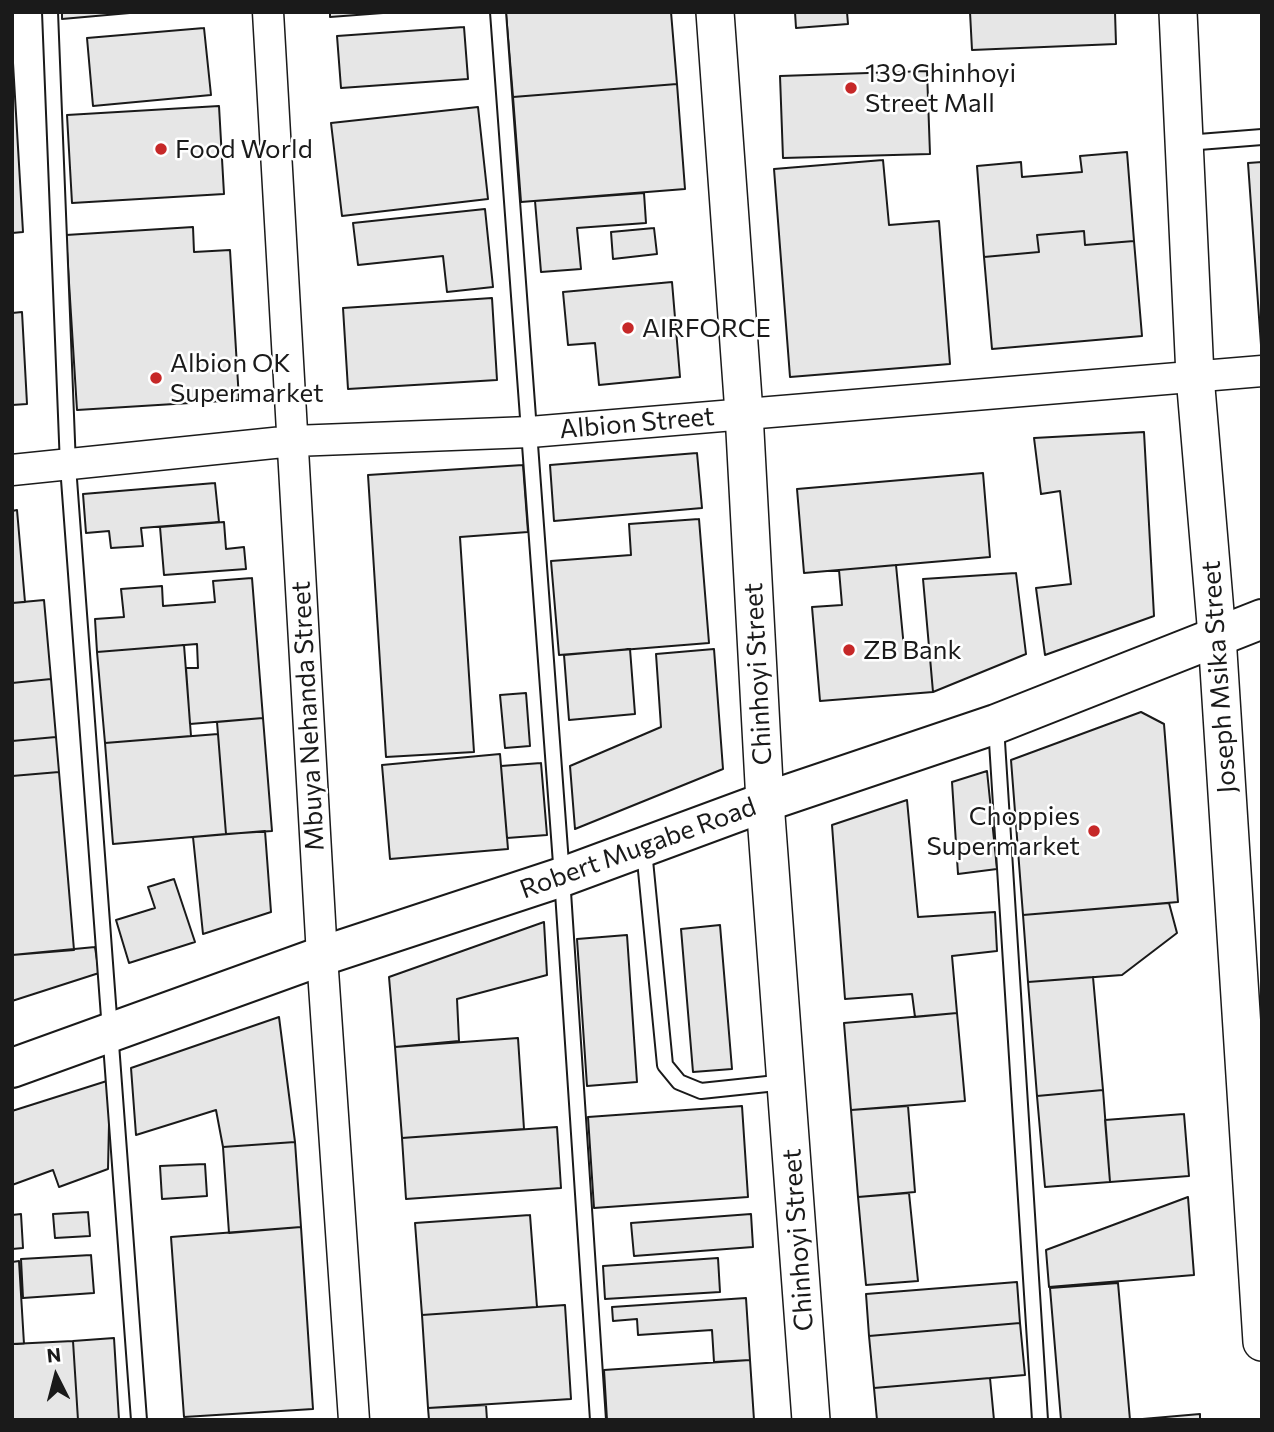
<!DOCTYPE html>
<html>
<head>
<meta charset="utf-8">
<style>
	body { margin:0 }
	#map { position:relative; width:1274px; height:1432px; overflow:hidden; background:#fff; font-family:Commissioner,sans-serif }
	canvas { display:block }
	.frame { position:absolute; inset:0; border:14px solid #1a1a1a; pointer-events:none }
	.north { position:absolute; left:21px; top:1341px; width:70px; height:70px; -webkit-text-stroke:5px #fff; paint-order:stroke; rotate:354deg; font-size:19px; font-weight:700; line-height:28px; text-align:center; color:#1a1a1a }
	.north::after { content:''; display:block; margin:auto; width:24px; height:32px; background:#1a1a1a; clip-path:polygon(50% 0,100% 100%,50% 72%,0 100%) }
</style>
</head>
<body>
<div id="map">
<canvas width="1274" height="1432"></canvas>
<div class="frame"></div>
<div class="north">N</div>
</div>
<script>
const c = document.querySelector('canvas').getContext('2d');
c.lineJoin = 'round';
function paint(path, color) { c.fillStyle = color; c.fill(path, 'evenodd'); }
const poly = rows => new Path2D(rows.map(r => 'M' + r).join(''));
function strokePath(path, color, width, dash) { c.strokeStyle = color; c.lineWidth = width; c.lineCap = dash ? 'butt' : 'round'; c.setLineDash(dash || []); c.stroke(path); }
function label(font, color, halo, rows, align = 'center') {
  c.font = font + ' Commissioner,sans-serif'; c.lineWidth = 5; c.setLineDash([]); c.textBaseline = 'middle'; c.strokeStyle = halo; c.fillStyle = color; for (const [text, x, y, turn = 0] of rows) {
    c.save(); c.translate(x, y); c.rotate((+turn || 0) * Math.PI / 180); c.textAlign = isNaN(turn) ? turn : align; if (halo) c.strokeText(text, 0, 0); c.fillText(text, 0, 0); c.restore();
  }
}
const building = poly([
	[62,12,141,12,62,19,62,12],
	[330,12,383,12,383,13,330,17,330,12],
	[671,12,677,84,513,97,506,13,671,12],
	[795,12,847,12,848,24,796,28,795,12],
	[970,12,1115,12,1116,44,972,50,970,12],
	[464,27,468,79,341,88,337,36,464,27],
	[204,28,211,95,93,106,87,38,204,28],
	[12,46,23,232,12,233,12,46],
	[927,71,930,154,783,158,780,76,927,71],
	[677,84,685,189,521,202,513,97,677,84],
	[219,106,224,194,72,203,67,115,219,106],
	[478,107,488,199,342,216,331,123,478,107],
	[1127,152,1134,241,1085,245,1084,231,1037,235,1039,252,984,257,977,166,1021,162,1022,177,1082,172,1080,156,1127,152],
	[883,160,889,225,939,221,950,364,790,377,774,169,883,160],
	[1262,162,1262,345,1261,345,1248,163,1262,162],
	[644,193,646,223,577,228,581,269,541,272,535,201,644,193],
	[485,209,493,287,447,292,443,256,358,265,353,223,485,209],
	[193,227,194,252,230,250,239,400,77,410,66,235,193,227],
	[654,228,657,254,613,259,611,232,654,228],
	[1084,231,1085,245,1134,241,1142,336,992,349,984,257,1039,252,1037,235,1084,231],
	[672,282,680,377,599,385,595,343,568,345,563,292,672,282],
	[492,298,497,380,348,389,343,308,492,298],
	[22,312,27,404,12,405,12,313,22,312],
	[1144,432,1154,616,1045,655,1036,588,1071,584,1060,491,1041,494,1034,438,1144,432],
	[697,453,702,508,554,521,550,465,697,453],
	[523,465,528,532,460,537,474,752,386,757,368,475,523,465],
	[983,473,990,557,804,573,797,489,983,473],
	[215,483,219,522,141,528,143,546,111,548,109,531,86,533,83,494,215,483],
	[17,510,25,602,12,603,12,511,17,510],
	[699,519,709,643,559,655,551,561,631,555,629,524,699,519],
	[224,522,226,549,244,547,246,569,164,575,160,527,224,522],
	[896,565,904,648,929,646,933,692,820,701,812,607,842,605,839,570,896,565],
	[1016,573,1026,654,933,692,923,579,1016,573],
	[252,578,263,718,190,724,186,668,198,668,197,644,97,652,95,619,124,617,121,589,162,586,163,606,215,602,213,581,252,578],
	[44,600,51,679,12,683,12,603,44,600],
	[184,645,191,736,105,743,97,652,184,645],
	[630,649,635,714,569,720,564,655,630,649],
	[714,649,723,769,575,829,570,766,661,727,656,654,714,649],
	[51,679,56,737,12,741,12,683,51,679],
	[526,693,530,746,505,748,500,695,526,693],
	[1141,712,1164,724,1178,902,1023,915,1011,760,1141,712],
	[263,718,272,831,226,834,217,722,263,718],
	[218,734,226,834,113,844,105,743,218,734],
	[56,737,59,772,12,776,12,741,56,737],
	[500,754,508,849,390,859,382,765,500,754],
	[541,763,547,835,507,838,501,766,541,763],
	[987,771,997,869,958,874,952,782,987,771],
	[59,772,74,950,12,955,12,776,59,772],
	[907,800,918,917,995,912,997,951,952,956,957,1013,915,1017,912,994,845,999,832,825,907,800],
	[265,831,271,912,203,934,193,837,265,831],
	[174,879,195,942,129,963,116,920,155,908,148,887,174,879],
	[1169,903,1177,933,1122,975,1028,982,1023,915,1169,903],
	[544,922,547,975,457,999,459,1041,395,1047,389,977,544,922],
	[720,925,732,1069,693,1072,681,929,720,925],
	[627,935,637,1082,587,1086,577,939,627,935],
	[95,947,99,973,12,1001,12,955,95,947],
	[1093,977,1103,1090,1037,1096,1028,982,1093,977],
	[957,1013,965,1101,851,1110,844,1023,957,1013],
	[279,1017,295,1142,223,1147,216,1110,136,1135,131,1068,279,1017],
	[518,1038,524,1129,402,1138,395,1047,518,1038],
	[110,1080,108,1169,59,1187,53,1170,12,1185,12,1111,110,1080],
	[1103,1090,1110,1182,1045,1187,1037,1096,1103,1090],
	[742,1106,748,1197,594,1208,588,1117,742,1106],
	[908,1106,915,1192,858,1197,851,1110,908,1106],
	[1184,1114,1189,1176,1110,1182,1105,1120,1184,1114],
	[557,1127,561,1188,406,1199,402,1138,557,1127],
	[295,1142,301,1227,229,1233,223,1147,295,1142],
	[205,1164,207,1196,162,1199,160,1166,205,1164],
	[909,1193,918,1281,866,1285,858,1197,909,1193],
	[1188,1197,1194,1275,1049,1287,1046,1250,1188,1197],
	[88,1212,90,1236,55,1238,53,1214,88,1212],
	[21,1214,23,1248,12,1249,12,1215,21,1214],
	[751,1214,753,1247,634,1256,631,1223,751,1214],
	[530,1215,537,1307,422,1315,415,1223,530,1215],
	[301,1227,313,1409,184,1417,171,1237,301,1227],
	[91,1255,94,1293,23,1298,21,1259,91,1255],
	[718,1258,720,1292,605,1299,603,1266,718,1258],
	[19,1261,24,1344,12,1344,12,1262,19,1261],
	[1017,1282,1020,1323,869,1336,866,1294,1017,1282],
	[1118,1283,1130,1420,1061,1420,1050,1288,1118,1283],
	[746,1298,750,1360,714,1362,712,1330,638,1335,637,1319,613,1321,612,1307,746,1298],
	[565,1305,571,1399,428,1408,422,1315,565,1305],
	[1020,1323,1025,1375,874,1388,869,1336,1020,1323],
	[114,1338,119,1420,78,1420,73,1341,114,1338],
	[73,1341,78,1420,12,1420,12,1344,73,1341],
	[750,1360,754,1420,607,1420,604,1370,750,1360],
	[990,1378,994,1420,877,1420,874,1388,990,1378],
	[486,1405,487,1420,429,1420,428,1408,486,1405],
	[1200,1414,1200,1420,1131,1420,1200,1414]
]);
const service = poly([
	[50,12,68,466,139,1420],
	[498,12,562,877,598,1420],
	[1186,143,1262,137],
	[996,726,1040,1420],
	[644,850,665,1065,679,1082,701,1091,786,1082]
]);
const minor = poly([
	[268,12,322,956,354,1420],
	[12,470,293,441,530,432,1262,371]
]);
const tertiary = poly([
	[715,12,744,413,765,802,811,1420],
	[1178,12,1195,376,1217,636,1262,1342]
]);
const secondary = poly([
	[12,1068,322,956,562,877,765,802,996,724,1262,619]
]);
const markers = [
	[851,88,7,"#c62828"],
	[161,149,7,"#c62828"],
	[628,328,7,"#c62828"],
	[156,378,7,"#c62828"],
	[849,650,7,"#c62828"],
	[1094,831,7,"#c62828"]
];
const poiNames = [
	["139 Chinhoyi",865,73],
	["Street Mall",865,103],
	["Food World",175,149],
	["AIRFORCE",642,328],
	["Albion OK",170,363],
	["Supermarket",170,393],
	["ZB Bank",863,650],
	["Choppies",1080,816,"right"],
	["Supermarket",1080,846,"right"]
];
const streetNames = [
	["Albion Street",637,423,-5],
	["Chinhoyi Street",758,674,-93],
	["Joseph Msika Street",1219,677,-94],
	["Mbuya Nehanda Street",308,716,-93],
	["Robert Mugabe Road",638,848,-20],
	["Chinhoyi Street",798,1240,-94]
];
paint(building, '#e6e6e6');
strokePath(building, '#1a1a1a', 2);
strokePath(service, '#1a1a1a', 18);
strokePath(minor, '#1a1a1a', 33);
strokePath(tertiary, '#1a1a1a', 40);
strokePath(secondary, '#1a1a1a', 42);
strokePath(service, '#fff', 14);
strokePath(minor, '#fff', 30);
strokePath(tertiary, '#fff', 37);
strokePath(secondary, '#fff', 38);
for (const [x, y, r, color] of markers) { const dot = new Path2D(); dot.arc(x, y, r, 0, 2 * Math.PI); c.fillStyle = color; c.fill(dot); strokePath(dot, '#fff', 2.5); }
label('26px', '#1a1a1a', '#fff', poiNames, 'left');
label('26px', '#1a1a1a', '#fff', streetNames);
</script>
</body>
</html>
